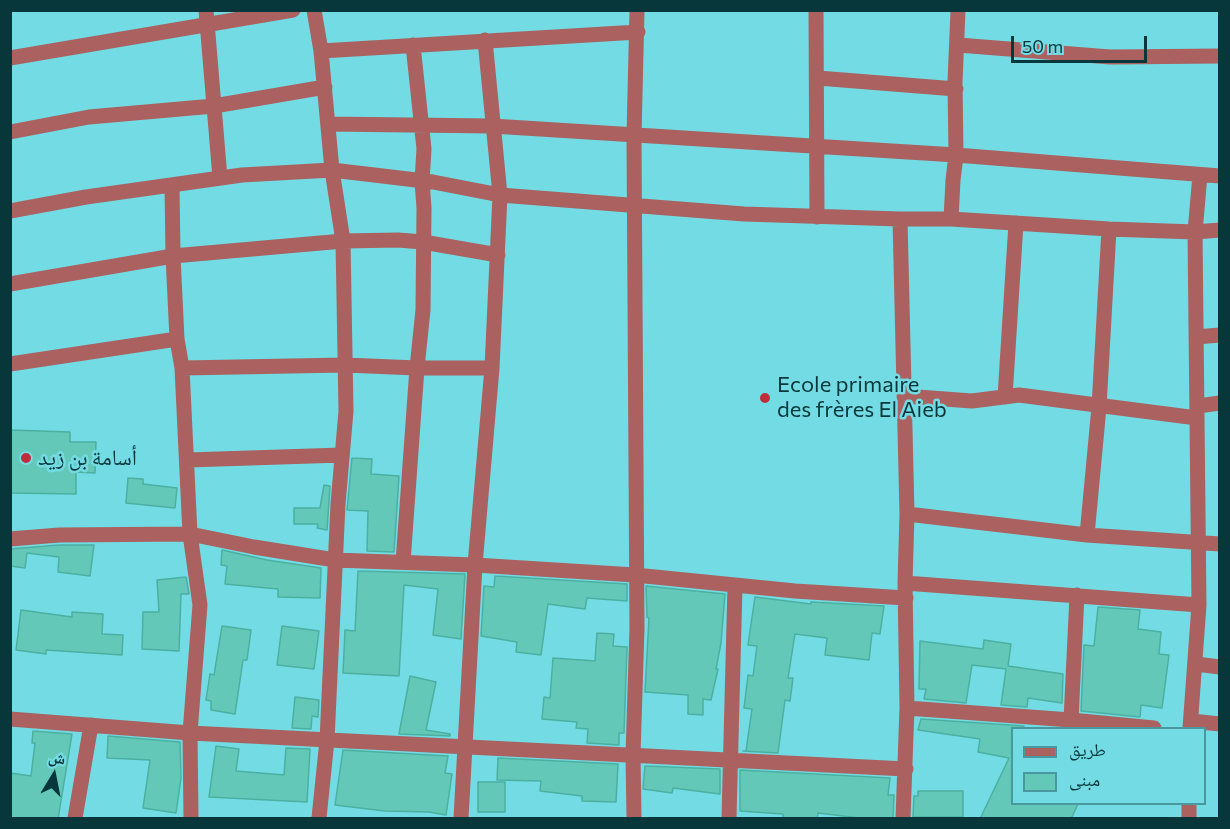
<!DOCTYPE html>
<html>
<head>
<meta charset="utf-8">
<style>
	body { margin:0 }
	#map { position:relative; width:1230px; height:829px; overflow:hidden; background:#73dbe3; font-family:Commissioner,"Noto Naskh Arabic",sans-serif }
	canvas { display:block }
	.frame { position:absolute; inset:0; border:12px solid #07373a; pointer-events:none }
	.legend { position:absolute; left:1011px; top:727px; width:195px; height:78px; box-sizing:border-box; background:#73dbe3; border:2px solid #48999f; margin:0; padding:8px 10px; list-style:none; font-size:18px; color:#07373a }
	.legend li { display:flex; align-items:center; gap:12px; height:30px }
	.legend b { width:30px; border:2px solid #48999f }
	.north { position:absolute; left:24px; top:745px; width:60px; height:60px; -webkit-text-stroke:4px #73dbe3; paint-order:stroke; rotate:10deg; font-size:16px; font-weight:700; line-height:24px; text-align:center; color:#07373a }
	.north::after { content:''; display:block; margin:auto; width:21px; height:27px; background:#07373a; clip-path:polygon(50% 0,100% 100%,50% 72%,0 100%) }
	.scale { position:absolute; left:1011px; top:36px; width:136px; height:27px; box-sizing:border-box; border:3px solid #07373a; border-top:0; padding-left:8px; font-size:18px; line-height:21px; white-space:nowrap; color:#07373a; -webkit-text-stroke:4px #73dbe3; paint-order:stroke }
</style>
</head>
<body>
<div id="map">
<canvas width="1230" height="829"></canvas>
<div class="frame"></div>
<ul class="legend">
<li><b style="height:8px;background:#aa615f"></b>طريق</li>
<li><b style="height:16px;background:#64c8b8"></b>مبنى</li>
</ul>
<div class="north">ش</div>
<div class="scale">50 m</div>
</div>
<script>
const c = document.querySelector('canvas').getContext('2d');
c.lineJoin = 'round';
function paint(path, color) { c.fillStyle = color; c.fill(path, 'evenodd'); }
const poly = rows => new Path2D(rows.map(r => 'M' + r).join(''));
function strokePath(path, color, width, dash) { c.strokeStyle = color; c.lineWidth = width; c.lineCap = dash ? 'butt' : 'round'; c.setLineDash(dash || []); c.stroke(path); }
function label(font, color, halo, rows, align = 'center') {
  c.font = font + ' Commissioner,"Noto Naskh Arabic",sans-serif'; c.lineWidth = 5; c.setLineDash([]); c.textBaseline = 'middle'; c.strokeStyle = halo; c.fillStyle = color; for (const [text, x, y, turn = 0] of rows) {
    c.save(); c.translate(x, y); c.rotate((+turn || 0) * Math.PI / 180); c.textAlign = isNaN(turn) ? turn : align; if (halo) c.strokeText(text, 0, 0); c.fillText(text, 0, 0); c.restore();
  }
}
const building = poly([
	[10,430,70,432,70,442,96,442,95,473,76,472,76,494,10,493,10,430],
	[352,458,372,459,371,474,399,476,394,552,367,551,368,511,347,510,352,458],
	[128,478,143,479,143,484,177,488,175,508,126,503,128,478],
	[324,485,330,486,327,530,317,528,318,524,294,524,294,508,320,508,324,485],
	[59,545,94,545,90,576,58,572,59,557,27,553,25,568,10,566,10,549,59,545],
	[222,550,267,560,321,568,320,598,278,597,278,589,225,584,227,566,221,565,222,550],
	[358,571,465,574,461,639,433,635,438,589,404,585,399,676,343,673,345,630,355,631,358,571],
	[495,576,627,584,627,601,587,598,585,609,548,604,541,655,516,652,517,642,481,636,484,586,494,587,495,576],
	[186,577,189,594,181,594,179,651,142,649,143,612,159,612,157,580,186,577],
	[646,586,725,594,721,643,716,669,718,669,711,700,703,699,703,715,688,714,688,695,645,692,649,618,647,617,646,586],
	[755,597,811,604,811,602,884,606,880,634,872,633,869,660,825,655,827,638,795,634,788,678,793,678,790,701,785,700,778,753,743,751,746,751,752,709,744,708,748,675,753,676,757,646,748,645,755,597],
	[1098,607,1140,610,1138,629,1161,632,1159,654,1169,655,1162,708,1141,705,1140,717,1081,711,1084,645,1094,646,1098,607],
	[21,610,72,617,72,612,103,614,102,634,123,635,122,655,46,650,46,654,16,650,21,610],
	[222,626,251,630,247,660,243,660,235,714,211,710,211,701,206,700,210,674,214,675,222,626],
	[282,626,319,631,314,669,277,665,282,626],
	[597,633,614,634,613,646,627,647,624,733,619,733,619,745,587,743,588,729,576,728,577,722,542,719,544,697,550,698,553,658,595,661,597,633],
	[984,640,1011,644,1008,666,1063,674,1062,703,1028,698,1027,707,1001,705,1006,669,972,665,966,703,924,699,926,689,919,689,920,641,983,649,984,640],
	[410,676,436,682,426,730,450,734,450,736,399,734,410,676],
	[295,697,319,700,318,717,312,716,311,729,292,728,295,697],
	[921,719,1024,726,1023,729,1012,729,1012,804,1078,804,1071,819,980,819,1009,758,978,752,980,739,918,730,921,719],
	[33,731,72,734,58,819,10,819,10,773,31,776,35,743,32,743,33,731],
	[108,736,180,742,181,778,176,813,143,808,150,760,107,758,108,736],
	[216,746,239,749,236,771,284,775,286,748,310,749,307,802,209,797,216,746],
	[343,750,448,756,445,773,452,774,446,815,429,812,385,811,335,805,343,750],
	[498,758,618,764,616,802,582,801,582,796,540,791,541,781,497,780,498,758],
	[645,766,720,769,720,794,673,788,672,793,643,789,645,766],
	[740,770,890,778,888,795,894,795,893,819,868,819,818,813,817,819,783,819,783,814,740,811,740,770],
	[478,782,505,782,505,812,478,812,478,782],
	[918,791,963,791,963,817,913,817,914,796,918,796,918,791]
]);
const minor = poly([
	[206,10,220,178],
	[314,10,321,51,332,170,343,241,346,411,338,504,327,740,319,818],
	[816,10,817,217],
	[958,45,1110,57,1220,56],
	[321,51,638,32],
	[10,58,293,10],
	[818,78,956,89],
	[328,124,492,126,956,155,1220,176],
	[10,132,89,117,214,106,325,87],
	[172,185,173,256,177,339,182,368,190,534,200,605,190,733,191,818],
	[10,211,86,197,242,175,332,170,433,182,500,195,744,214,900,219,951,219,953,180,956,155,955,82,958,10],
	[900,219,907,514,905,583,907,708,903,818],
	[951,219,1109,229,1195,232,1220,230],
	[10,284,173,256,343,241,398,240,423,242,498,255],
	[1196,337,1220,335],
	[10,364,177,339],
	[182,368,345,365,417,368,492,368],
	[904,396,972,401,1019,395,1197,418],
	[1005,397,1016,223],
	[1198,406,1220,403],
	[188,460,342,455],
	[907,514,1087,535,1220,544],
	[1087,535,1099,407,1109,229],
	[10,539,59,535,190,534,254,547,335,560,475,565,635,575,795,591,906,598],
	[403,562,417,368,423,310,424,208,422,181,424,149,413,45],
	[905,583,1199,605],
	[1196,664,1220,667],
	[907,708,1071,720,1154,728],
	[10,719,190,733,906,769],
	[1071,720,1077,595],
	[1191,721,1220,724],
	[1190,728,1199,605,1195,232,1200,175],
	[75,818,91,725],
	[461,818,475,565,492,368,500,195,485,40],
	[634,818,633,755,637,628,634,136,637,10],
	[729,818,735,585],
	[1189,818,1189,804]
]);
const markers = [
	[765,398,6,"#be2e3a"],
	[26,458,6,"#be2e3a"]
];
const poiNames = [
	["Ecole primaire",777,385],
	["des frères El Aieb",777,410],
	["أسامة بن زيد",38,458]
];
paint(building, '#64c8b8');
strokePath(building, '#4bb0a1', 1.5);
strokePath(minor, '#aa615f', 15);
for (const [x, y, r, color] of markers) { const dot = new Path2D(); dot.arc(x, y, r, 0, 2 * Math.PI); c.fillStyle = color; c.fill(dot); strokePath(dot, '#73dbe3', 2); }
label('22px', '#07373a', '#73dbe3', poiNames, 'left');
</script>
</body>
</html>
